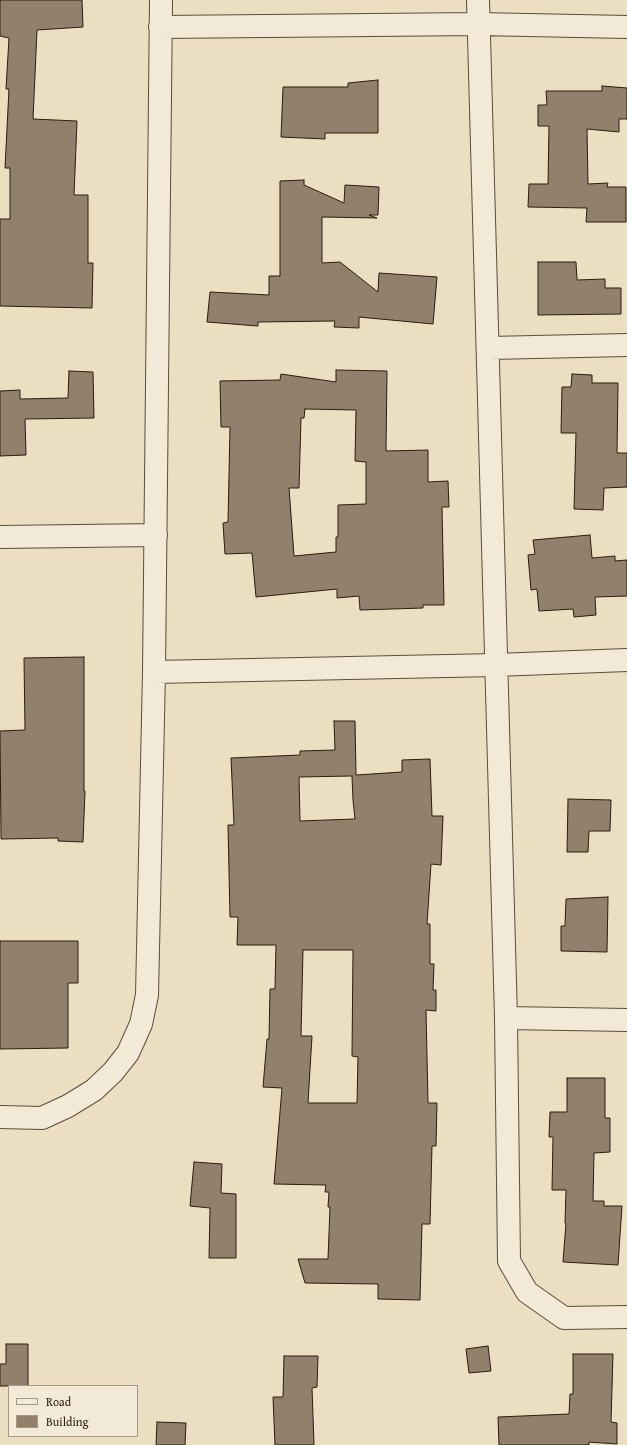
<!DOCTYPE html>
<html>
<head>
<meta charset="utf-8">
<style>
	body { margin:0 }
	#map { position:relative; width:627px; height:1445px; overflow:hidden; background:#ebdec1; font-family:"Gentium Book Plus",serif }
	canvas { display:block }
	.legend { position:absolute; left:8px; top:1385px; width:130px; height:52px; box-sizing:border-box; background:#f2ead7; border:1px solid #a49787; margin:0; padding:5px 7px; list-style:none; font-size:12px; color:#2e1a0f }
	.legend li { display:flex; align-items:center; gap:8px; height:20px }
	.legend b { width:20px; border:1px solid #a49787 }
</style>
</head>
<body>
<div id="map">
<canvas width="627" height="1445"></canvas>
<ul class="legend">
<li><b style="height:5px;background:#f2ead7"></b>Road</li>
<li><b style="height:11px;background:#90806c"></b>Building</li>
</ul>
</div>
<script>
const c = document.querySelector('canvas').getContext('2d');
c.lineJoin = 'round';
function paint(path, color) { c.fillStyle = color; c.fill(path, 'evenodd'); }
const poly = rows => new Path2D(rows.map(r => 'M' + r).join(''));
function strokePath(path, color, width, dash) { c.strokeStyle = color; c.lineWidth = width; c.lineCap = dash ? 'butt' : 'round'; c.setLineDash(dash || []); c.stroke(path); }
const building = poly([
	[0,0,82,0,83,27,37,30,33,119,77,121,74,195,88,195,88,263,93,263,92,308,0,306,0,219,10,219,10,168,5,168,9,89,6,89,9,38,0,36,0,0],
	[378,80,378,133,325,133,325,139,281,137,283,87,348,87,348,83,378,80],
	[602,86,627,88,627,119,619,119,619,132,587,129,588,184,608,183,607,187,626,187,626,222,586,222,587,208,528,207,529,184,548,184,549,126,538,126,538,105,547,105,546,91,602,91,602,86],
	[304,180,304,185,344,203,345,185,379,187,378,215,369,215,377,218,322,217,322,263,340,262,378,292,379,273,437,277,433,324,359,317,359,328,334,327,335,321,258,322,258,326,207,322,210,292,269,295,269,276,280,276,280,181,304,180],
	[538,262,576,262,577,280,605,279,605,288,621,288,621,314,538,315,538,262],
	[336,370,387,371,386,451,428,450,428,482,448,481,449,507,442,507,444,605,423,605,423,608,360,610,359,596,337,598,337,589,256,597,252,553,225,554,223,523,228,522,230,427,221,427,220,381,280,380,281,374,336,382,336,370],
	[305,409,356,410,355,461,366,462,366,504,338,505,338,537,336,537,336,552,294,556,289,488,299,488,301,418,304,418,305,409],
	[69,371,93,372,94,418,25,419,26,455,0,456,0,391,20,390,20,399,68,398,69,371],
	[572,374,592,375,592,383,618,383,617,453,627,453,627,487,604,488,603,510,574,509,576,433,561,433,562,387,571,387,572,374],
	[590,535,592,558,615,556,615,561,627,560,627,596,595,597,596,615,574,617,573,609,539,611,537,589,531,590,528,555,535,554,533,540,590,535],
	[84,657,84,791,85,791,83,842,58,841,58,838,1,839,0,731,25,730,24,658,84,657],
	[334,721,355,721,356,775,402,772,402,760,430,759,432,816,443,816,441,865,431,864,427,924,430,924,430,964,434,964,433,990,436,990,436,1011,426,1010,428,1103,437,1103,436,1146,432,1146,430,1224,422,1224,420,1300,378,1299,378,1284,305,1283,298,1259,328,1259,330,1207,328,1207,329,1192,325,1192,326,1185,274,1184,282,1088,263,1087,267,1039,269,1039,270,989,275,989,276,945,237,945,238,917,230,917,228,825,234,825,231,758,300,755,300,751,335,750,334,721],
	[352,776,353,800,355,819,300,821,299,777,352,776],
	[303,950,353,950,352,1056,358,1057,357,1103,308,1103,312,1036,301,1036,303,950],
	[568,799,611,800,610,831,589,831,588,852,567,852,568,799],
	[608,897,607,952,561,951,561,926,565,926,566,899,608,897],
	[0,941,78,941,78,983,68,983,68,1048,0,1049,0,941],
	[567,1078,605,1078,605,1118,610,1118,610,1152,594,1153,593,1201,604,1201,604,1206,622,1206,618,1265,563,1262,566,1223,565,1223,566,1190,552,1190,553,1137,549,1137,550,1112,567,1112,567,1078],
	[194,1162,222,1164,221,1193,236,1194,236,1258,209,1258,210,1208,190,1206,194,1162],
	[6,1344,28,1344,28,1386,0,1386,0,1364,6,1364,6,1344],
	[488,1346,491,1371,469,1373,466,1349,488,1346],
	[573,1354,613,1354,611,1422,617,1423,617,1444,589,1442,589,1445,499,1445,498,1417,569,1414,570,1394,573,1394,573,1354],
	[284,1356,318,1356,317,1387,312,1388,314,1445,275,1445,273,1397,283,1397,284,1356],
	[157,1422,186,1423,185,1445,156,1445,157,1422]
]);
const minor = poly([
	[478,0,506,1018,509,1261,527,1292,564,1318,627,1317],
	[160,27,478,24,627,27],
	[489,348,627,345],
	[0,537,156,535],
	[154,672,496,665,627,660],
	[506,1018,627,1020],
	[0,1117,42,1118,68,1106,94,1090,113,1072,128,1053,141,1024,147,995,154,672,161,0]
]);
paint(building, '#90806c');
strokePath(building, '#2e1a0f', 1);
strokePath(minor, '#5d4b3c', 24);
strokePath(minor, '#f2ead7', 22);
</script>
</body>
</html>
